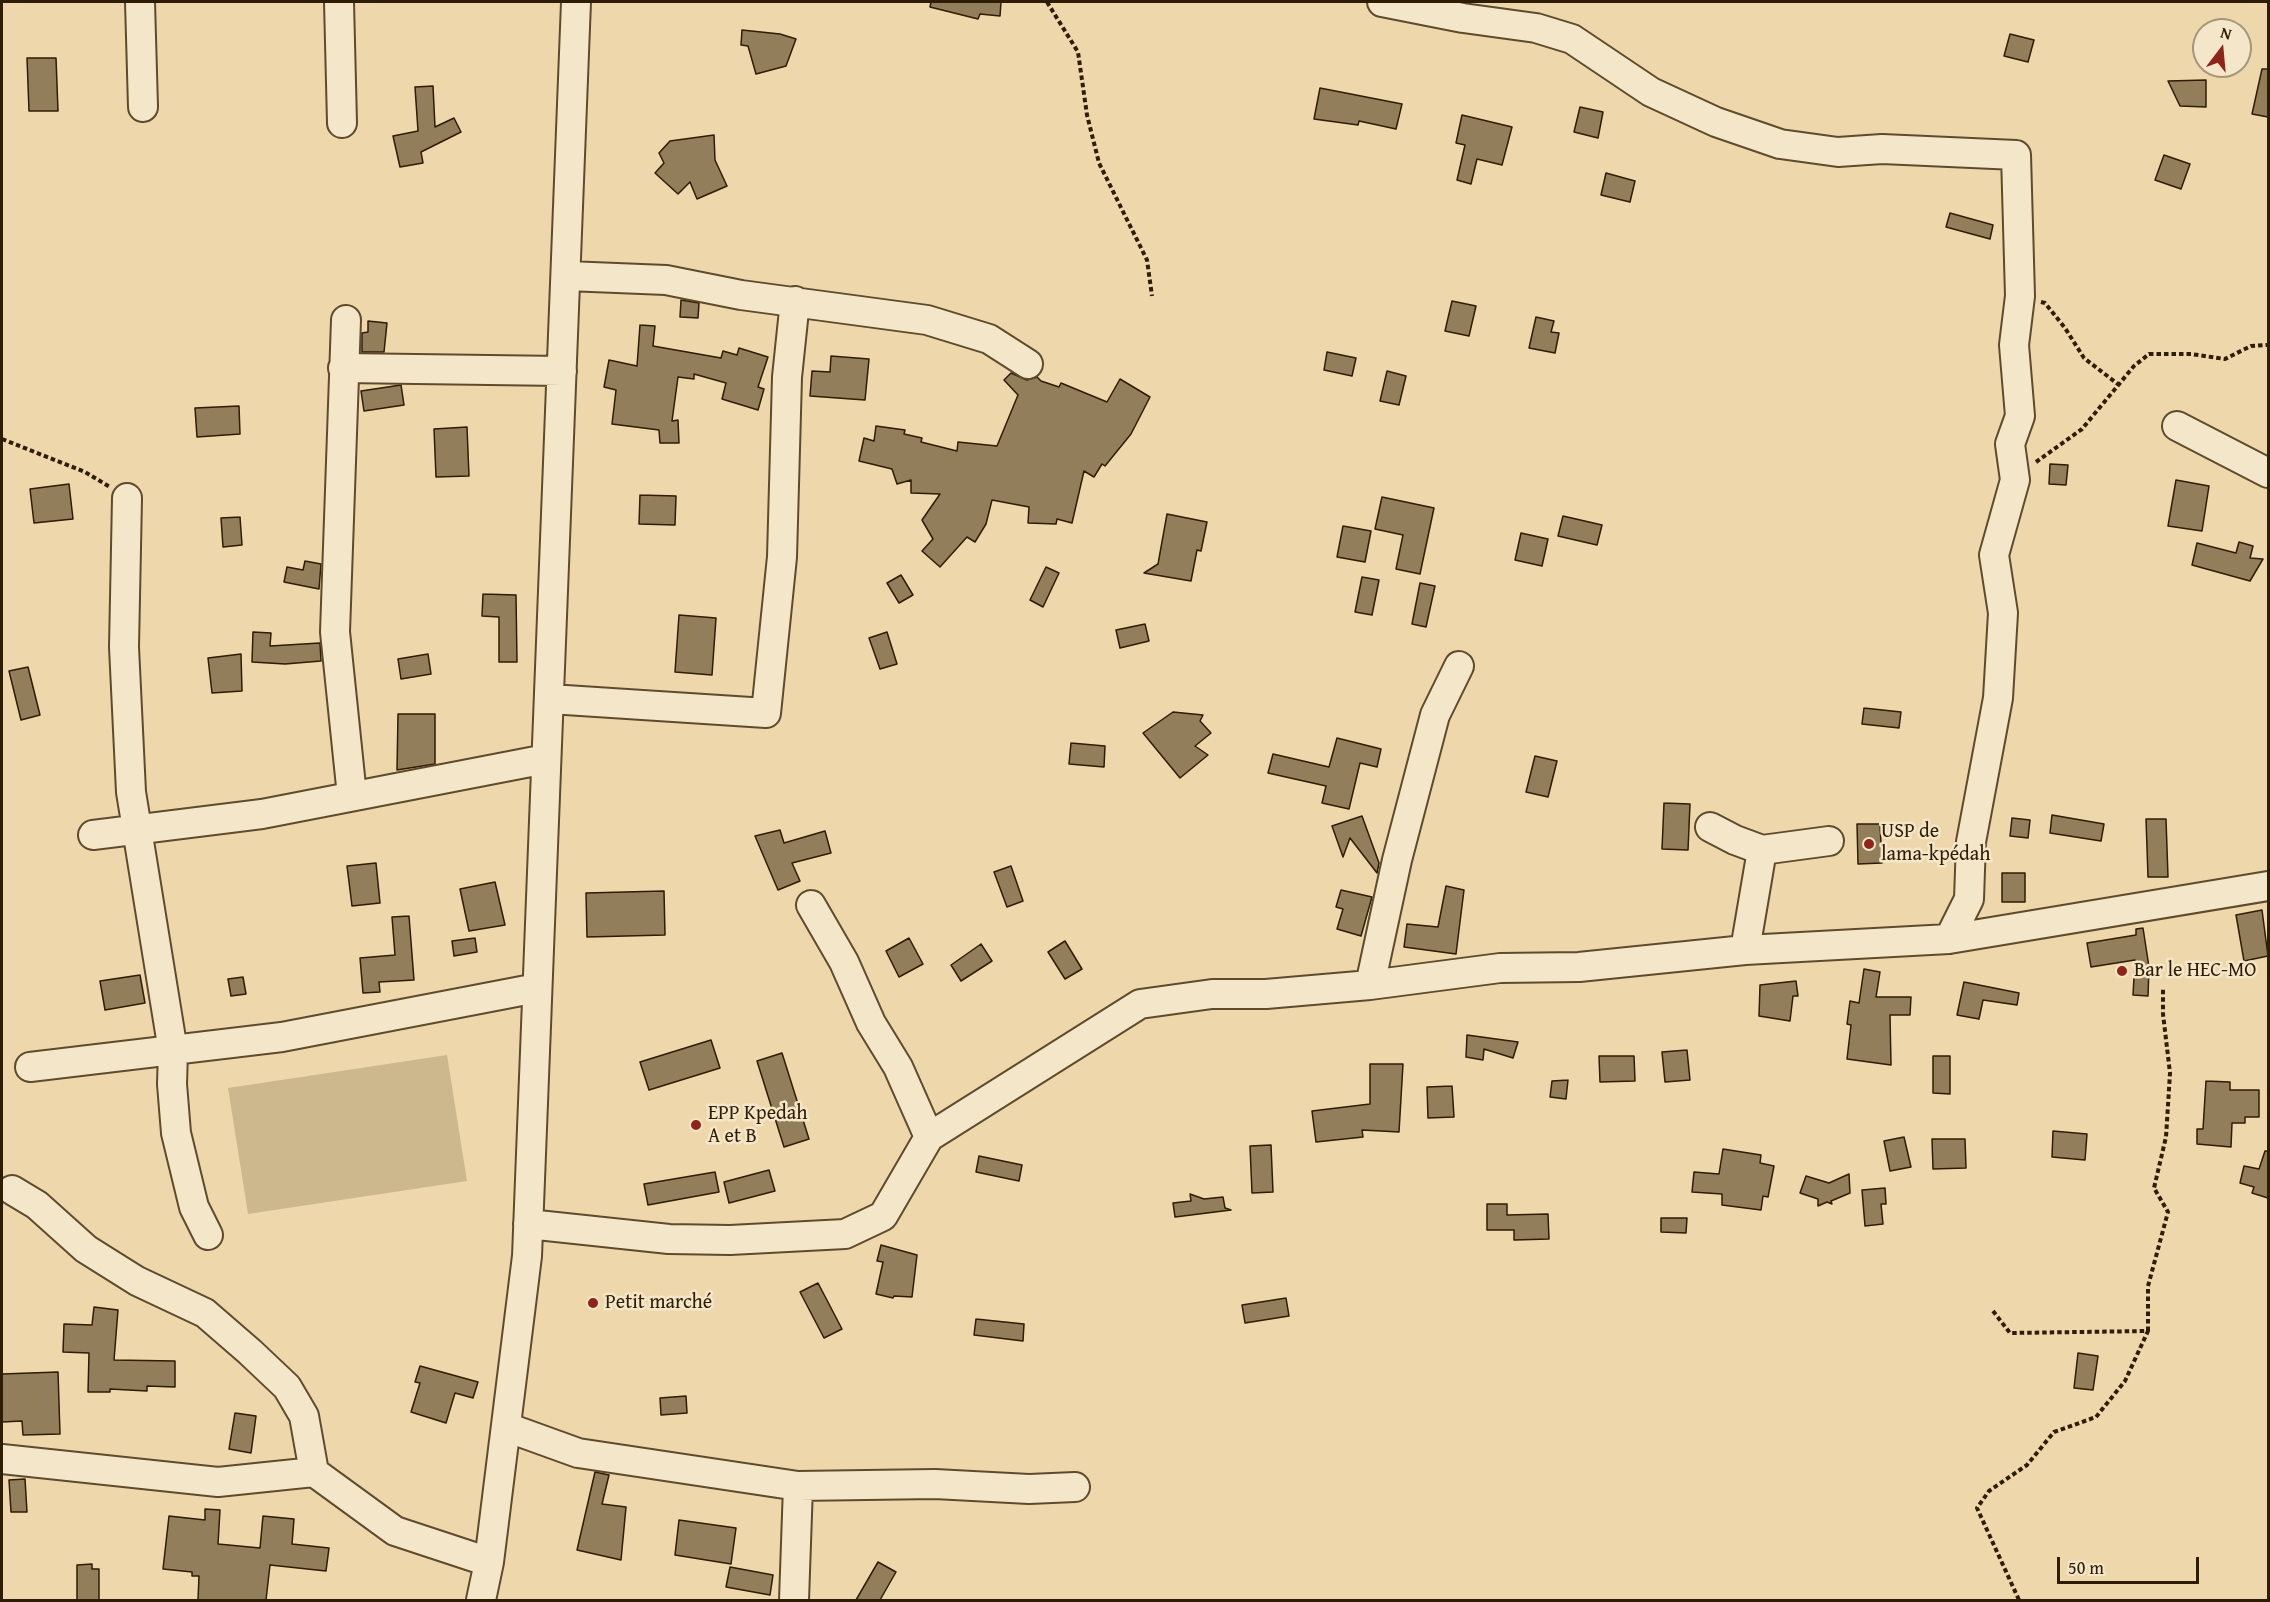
<!DOCTYPE html>
<html>
<head>
<meta charset="utf-8">
<style>
	body { margin:0 }
	#map { position:relative; width:2270px; height:1602px; overflow:hidden; background:#eed8ab; font-family:"Gentium Book Plus",serif }
	canvas { display:block }
	.frame { position:absolute; inset:0; border:3px solid #2e1c03; pointer-events:none }
	.north { position:absolute; left:2192px; top:18px; width:60px; height:60px; box-sizing:border-box; background:#f4e6c8; border:2px solid #a59579; border-radius:50%; rotate:16deg; font-size:16px; font-weight:700; line-height:24px; text-align:center; color:#2e1c03 }
	.north::after { content:''; display:block; margin:auto; width:21px; height:27px; background:#8f2418; clip-path:polygon(50% 0,100% 100%,50% 72%,0 100%) }
	.scale { position:absolute; left:2057px; top:1557px; width:142px; height:27px; box-sizing:border-box; border:3px solid #2e1c03; border-top:0; padding-left:8px; font-size:18px; line-height:21px; white-space:nowrap; color:#2e1c03; -webkit-text-stroke:4px #f4e6c8; paint-order:stroke }
</style>
</head>
<body>
<div id="map">
<canvas width="2270" height="1602"></canvas>
<div class="frame"></div>
<div class="north">N</div>
<div class="scale">50 m</div>
</div>
<script>
const c = document.querySelector('canvas').getContext('2d');
c.lineJoin = 'round';
function paint(path, color) { c.fillStyle = color; c.fill(path, 'evenodd'); }
const poly = rows => new Path2D(rows.map(r => 'M' + r).join(''));
function strokePath(path, color, width, dash) { c.strokeStyle = color; c.lineWidth = width; c.lineCap = dash ? 'butt' : 'round'; c.setLineDash(dash || []); c.stroke(path); }
function label(font, color, halo, rows, align = 'center') {
  c.font = font + ' "Gentium Book Plus",serif'; c.lineWidth = 5; c.setLineDash([]); c.textBaseline = 'middle'; c.strokeStyle = halo; c.fillStyle = color; for (const [text, x, y, turn = 0] of rows) {
    c.save(); c.translate(x, y); c.rotate((+turn || 0) * Math.PI / 180); c.textAlign = isNaN(turn) ? turn : align; if (halo) c.strokeText(text, 0, 0); c.fillText(text, 0, 0); c.restore();
  }
}
const green = poly([
	[447,1055,467,1181,248,1214,228,1088]
]);
const building = poly([
	[931,2,1001,2,1000,16,980,14,978,19,930,7,931,2],
	[742,30,780,34,796,39,786,66,756,74,748,46,741,45,742,30],
	[2010,34,2034,40,2028,62,2004,56,2010,34],
	[27,58,56,58,58,111,29,111,27,58],
	[2262,69,2268,69,2268,117,2252,114,2262,69],
	[2206,80,2206,107,2180,106,2168,81,2206,80],
	[433,86,435,127,454,118,461,132,421,152,423,163,400,167,393,136,418,131,415,87,433,86],
	[1320,88,1402,104,1396,129,1359,121,1358,125,1314,119,1320,88],
	[1580,107,1603,112,1598,138,1574,132,1580,107],
	[1462,115,1512,127,1502,165,1477,159,1471,184,1457,180,1465,145,1456,143,1462,115],
	[714,135,715,160,727,186,697,199,690,182,678,194,655,173,664,163,659,153,670,141,714,135],
	[2164,155,2190,164,2181,189,2155,180,2164,155],
	[1606,173,1635,181,1630,202,1601,195,1606,173],
	[1950,213,1993,225,1990,239,1946,227,1950,213],
	[681,300,699,303,698,318,680,317,681,300],
	[1452,301,1476,306,1469,336,1445,331,1452,301],
	[1536,317,1554,321,1551,332,1559,333,1555,353,1529,348,1536,317],
	[368,321,387,323,384,352,362,352,362,333,368,332,368,321],
	[640,325,655,326,653,346,721,358,723,351,737,355,739,348,768,357,758,387,764,389,758,410,722,399,726,383,694,374,694,379,678,377,672,421,678,420,679,443,660,443,659,430,612,424,616,390,604,387,609,360,637,366,640,325],
	[1327,352,1356,358,1352,376,1324,370,1327,352],
	[831,356,869,359,865,400,810,396,812,371,830,372,831,356],
	[1387,371,1406,376,1399,405,1380,401,1387,371],
	[1011,373,1027,380,1037,377,1041,381,1059,387,1061,383,1107,402,1120,379,1150,397,1131,434,1105,466,1102,464,1094,477,1084,471,1072,523,1057,519,1056,524,1028,523,1029,507,992,500,986,524,975,542,967,537,940,567,922,551,933,539,922,520,940,494,911,493,911,480,897,484,892,469,859,461,864,438,874,441,876,426,905,430,904,434,922,438,921,442,957,451,958,442,997,446,1018,395,1004,380,1011,373],
	[401,385,404,405,364,411,361,391,401,385],
	[239,406,240,434,197,437,195,408,239,406],
	[467,427,469,476,436,477,434,429,467,427],
	[2050,464,2068,465,2066,485,2049,484,2050,464],
	[2176,480,2209,486,2202,531,2168,526,2176,480],
	[69,484,73,519,34,523,30,489,69,484],
	[640,495,676,496,675,525,639,524,640,495],
	[1382,497,1434,508,1420,574,1396,569,1403,535,1375,529,1382,497],
	[1167,514,1207,522,1201,551,1197,550,1191,581,1144,573,1158,564,1167,514],
	[1563,516,1602,525,1597,545,1558,536,1563,516],
	[240,517,242,545,223,547,221,518,240,517],
	[1343,526,1371,531,1365,562,1337,557,1343,526],
	[1521,533,1548,539,1542,566,1515,560,1521,533],
	[2239,542,2253,546,2250,558,2263,559,2250,581,2192,565,2197,543,2236,553,2239,542],
	[305,561,321,564,319,589,284,582,287,567,303,570,305,561],
	[1046,567,1059,573,1043,607,1030,600,1046,567],
	[901,575,913,595,899,603,887,583,901,575],
	[1362,577,1379,580,1372,615,1355,612,1362,577],
	[1420,583,1435,586,1426,627,1412,624,1420,583],
	[483,594,516,595,517,662,499,662,499,617,482,616,483,594],
	[679,615,716,618,712,675,675,672,679,615],
	[1145,624,1149,641,1120,648,1116,630,1145,624],
	[253,632,271,633,270,646,320,643,321,661,285,664,252,662,253,632],
	[887,632,897,664,880,669,869,638,887,632],
	[241,654,242,691,212,693,208,658,241,654],
	[428,654,431,674,401,679,398,659,428,654],
	[28,667,40,715,21,720,9,671,28,667],
	[1864,708,1901,712,1899,728,1862,724,1864,708],
	[1173,712,1203,715,1200,721,1211,733,1195,746,1208,755,1180,778,1143,733,1173,712],
	[398,714,435,714,435,764,397,770,398,714],
	[1337,738,1381,749,1377,767,1360,763,1349,809,1322,803,1326,786,1268,773,1273,754,1329,767,1337,738],
	[1071,743,1105,746,1104,767,1069,764,1071,743],
	[1535,756,1557,761,1548,797,1526,792,1535,756],
	[1664,803,1690,804,1688,850,1662,849,1664,803],
	[2052,815,2104,824,2101,841,2050,833,2052,815],
	[1362,816,1379,863,1377,873,1350,838,1343,857,1332,826,1362,816],
	[2012,818,2030,820,2028,838,2010,836,2012,818],
	[2146,819,2166,819,2168,877,2148,877,2146,819],
	[1857,824,1880,824,1882,863,1858,864,1857,824],
	[780,830,784,843,825,831,831,853,792,863,800,881,778,890,755,836,780,830],
	[376,863,380,903,352,906,347,866,376,863],
	[1011,866,1023,901,1007,907,994,872,1011,866],
	[2002,873,2025,873,2025,902,2002,902,2002,873],
	[495,882,505,925,469,931,460,889,495,882],
	[1446,886,1464,890,1456,954,1404,947,1407,924,1438,927,1446,886],
	[1341,890,1372,897,1361,936,1337,929,1343,909,1336,907,1341,890],
	[664,891,665,935,587,937,586,893,664,891],
	[2262,910,2268,956,2244,961,2236,915,2262,910],
	[409,916,414,980,379,982,380,992,363,993,360,958,395,955,392,917,409,916],
	[2143,928,2149,967,2148,996,2133,995,2135,960,2091,967,2087,943,2136,935,2136,929,2143,928],
	[475,938,477,952,454,956,452,941,475,938],
	[909,938,923,964,899,977,886,951,909,938],
	[1065,941,1082,969,1065,979,1048,952,1065,941],
	[981,944,992,961,961,981,951,965,981,944],
	[1864,969,1880,972,1876,997,1911,997,1910,1015,1890,1015,1891,1065,1847,1059,1851,1025,1847,1024,1850,1001,1859,1003,1864,969],
	[140,975,145,1003,105,1010,100,981,140,975],
	[243,977,246,994,231,996,228,979,243,977],
	[1796,981,1798,996,1793,996,1790,1021,1759,1016,1760,985,1796,981],
	[1964,982,2019,993,2017,1005,1983,1000,1979,1019,1957,1015,1964,982],
	[1467,1035,1518,1042,1513,1058,1484,1049,1483,1060,1466,1057,1467,1035],
	[711,1040,720,1068,649,1090,640,1062,711,1040],
	[1687,1050,1690,1080,1665,1082,1662,1052,1687,1050],
	[782,1053,809,1139,784,1147,757,1061,782,1053],
	[1599,1056,1634,1056,1635,1081,1600,1082,1599,1056],
	[1933,1056,1950,1056,1950,1094,1933,1093,1933,1056],
	[1370,1064,1403,1064,1399,1132,1362,1130,1363,1137,1316,1142,1312,1111,1370,1104,1370,1064],
	[1568,1080,1566,1099,1550,1097,1552,1081,1568,1080],
	[2206,1081,2230,1082,2230,1090,2259,1090,2259,1117,2245,1117,2245,1123,2232,1123,2231,1147,2197,1144,2197,1129,2203,1129,2206,1081],
	[1452,1086,1454,1117,1428,1118,1427,1087,1452,1086],
	[2053,1131,2087,1134,2085,1160,2052,1157,2053,1131],
	[1904,1137,1911,1167,1890,1171,1884,1141,1904,1137],
	[1932,1139,1965,1139,1966,1168,1933,1169,1932,1139],
	[1271,1145,1273,1192,1252,1193,1250,1146,1271,1145],
	[1723,1149,1761,1155,1760,1163,1774,1166,1768,1197,1763,1196,1761,1210,1722,1205,1722,1194,1692,1192,1694,1172,1719,1174,1723,1149],
	[2265,1151,2268,1151,2268,1198,2252,1193,2254,1187,2240,1183,2244,1166,2259,1169,2265,1151],
	[979,1156,1022,1165,1019,1181,976,1172,979,1156],
	[769,1170,775,1191,729,1203,724,1182,769,1170],
	[715,1172,719,1192,648,1205,644,1184,715,1172],
	[1849,1174,1850,1193,1831,1201,1832,1204,1827,1202,1818,1206,1818,1199,1800,1193,1806,1176,1829,1183,1849,1174],
	[1885,1188,1886,1204,1881,1204,1883,1224,1865,1226,1862,1190,1885,1188],
	[1190,1194,1204,1199,1223,1197,1225,1208,1231,1210,1175,1217,1173,1203,1191,1201,1190,1194],
	[1487,1204,1507,1204,1507,1215,1548,1214,1549,1239,1514,1240,1514,1230,1487,1230,1487,1204],
	[1661,1218,1687,1218,1686,1233,1661,1232,1661,1218],
	[881,1245,917,1255,912,1297,894,1296,893,1298,876,1294,883,1262,877,1261,881,1245],
	[818,1283,842,1329,824,1338,800,1292,818,1283],
	[1286,1298,1289,1316,1245,1323,1242,1305,1286,1298],
	[94,1307,118,1310,114,1360,175,1361,175,1387,147,1386,147,1391,110,1389,110,1392,88,1392,89,1353,63,1352,64,1324,92,1325,94,1307],
	[976,1319,1024,1324,1023,1341,974,1335,976,1319],
	[2078,1353,2098,1356,2093,1390,2074,1388,2078,1353],
	[420,1366,478,1382,473,1398,455,1393,446,1423,411,1412,420,1383,415,1382,420,1366],
	[58,1372,60,1434,23,1435,22,1421,2,1422,2,1374,58,1372],
	[686,1396,687,1413,661,1415,660,1398,686,1396],
	[235,1413,256,1416,251,1453,229,1449,235,1413],
	[595,1472,609,1475,602,1504,626,1507,621,1560,577,1550,595,1472],
	[25,1479,27,1512,11,1512,9,1480,25,1479],
	[205,1509,220,1510,218,1544,260,1548,263,1516,294,1519,292,1544,329,1548,326,1571,270,1565,266,1600,198,1600,199,1576,192,1576,192,1572,163,1569,169,1516,205,1520,205,1509],
	[679,1520,736,1528,731,1564,675,1555,679,1520],
	[878,1562,896,1572,880,1600,856,1600,878,1562],
	[92,1564,92,1569,99,1569,99,1600,77,1600,77,1565,92,1564],
	[730,1567,773,1575,770,1595,726,1587,730,1567]
]);
const path = poly([
	[1047,2,1078,52,1087,115,1099,163,1147,260,1152,296],
	[2041,302,2045,303,2065,328,2084,358,2119,385],
	[2,439,85,472,110,487],
	[2036,462,2082,429,2134,366,2149,354,2191,354,2225,359,2251,346,2267,345],
	[1993,1311,2010,1333,2148,1331,2125,1381,2096,1417,2054,1432,2027,1465,1989,1491,1977,1508,2019,1600],
	[2148,1331,2148,1286,2168,1212,2154,1188,2166,1137,2170,1073,2163,1014,2163,987]
]);
const minor = poly([
	[140,2,143,107],
	[339,2,342,123],
	[1382,2,1463,18,1536,28,1572,39,1651,92,1716,122,1780,144,1838,152,1882,149,2016,155,2020,296,2014,345,2020,416,2010,444,2015,480,1994,555,2003,613,1998,698,1971,842,1969,899,1949,939],
	[567,276,666,280,741,295,927,320,989,339,1028,364],
	[346,320,335,632,352,796],
	[343,368,562,371],
	[2177,426,2268,473],
	[127,498,124,647,131,792,173,1051,172,1084,176,1133,194,1207,208,1235],
	[550,699,766,713,782,557,787,377,795,301],
	[1710,827,1735,840,1762,850,1829,841],
	[93,835,262,814,546,759],
	[811,905,844,962,871,1023,898,1067,929,1137],
	[1745,950,1762,850],
	[1370,985,1397,860,1435,715,1459,666],
	[30,1067,282,1037,537,988],
	[12,1190,37,1205,86,1249,137,1281,205,1313,250,1352,287,1387,304,1416,314,1472],
	[528,1224,669,1239,730,1240,845,1234,883,1216,929,1137,1140,1004,1212,994,1266,994,1370,985,1500,968,1579,967,1745,950,1949,939,2268,886],
	[506,1427,578,1453,798,1486,935,1484,1029,1489,1075,1487],
	[2,1459,218,1482,314,1472,395,1531,489,1562],
	[481,1600,489,1562,527,1256,576,2],
	[794,1600,798,1486]
]);
const markers = [
	[1869,844,6,"#8f2418"],
	[2122,971,6,"#8f2418"],
	[696,1125,6,"#8f2418"],
	[593,1303,6,"#8f2418"]
];
const poiNames = [
	["USP de",1881,832],
	["lama-kpédah",1881,855],
	["Bar le HEC-MO",2134,971],
	["EPP Kpedah",708,1114],
	["A et B",708,1137],
	["Petit marché",605,1303]
];
paint(green, '#cdb88e');
paint(building, '#927e5a');
strokePath(building, '#2e1c03', 1.5);
strokePath(minor, '#5e4b2d', 32);
strokePath(path, '#2e1c03', 4, [4.5, 3]);
strokePath(minor, '#f4e6c8', 28);
for (const [x, y, r, color] of markers) { const dot = new Path2D(); dot.arc(x, y, r, 0, 2 * Math.PI); c.fillStyle = color; c.fill(dot); strokePath(dot, '#f4e6c8', 2); }
label('20px', '#2e1c03', '#f4e6c8', poiNames, 'left');
</script>
</body>
</html>
